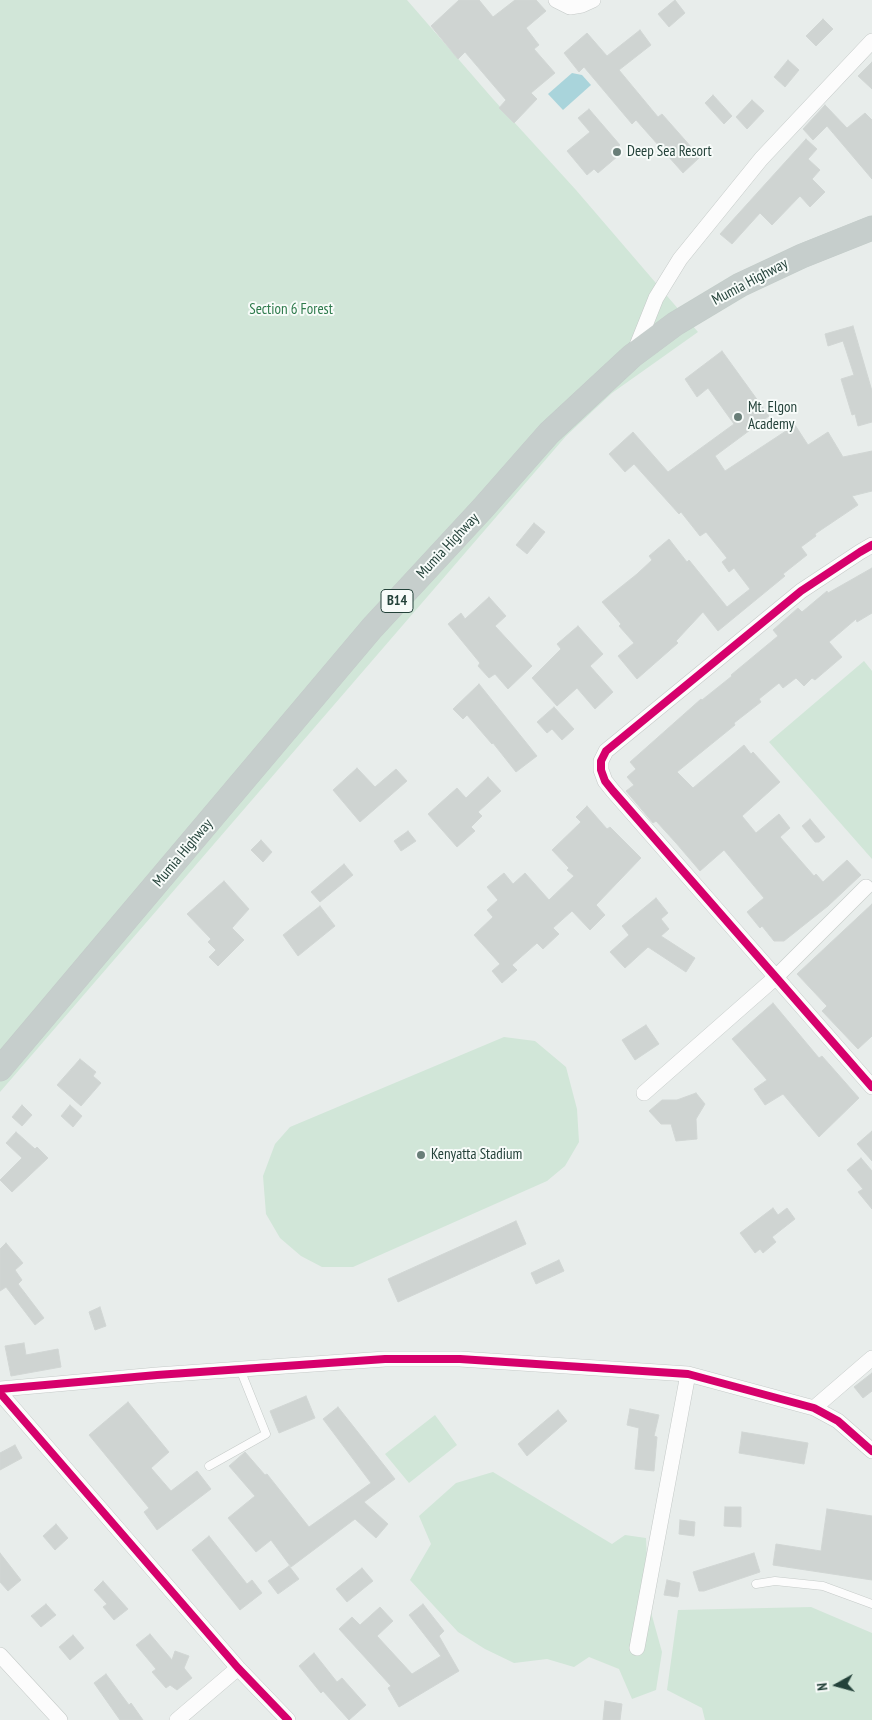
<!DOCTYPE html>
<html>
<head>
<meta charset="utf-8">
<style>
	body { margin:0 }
	#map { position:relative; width:872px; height:1720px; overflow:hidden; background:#e8edeb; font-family:"PT Sans Narrow",sans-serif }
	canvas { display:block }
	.north { position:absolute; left:812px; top:1660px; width:50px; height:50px; -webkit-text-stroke:4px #f7fbf9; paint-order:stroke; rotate:263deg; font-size:14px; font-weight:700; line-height:20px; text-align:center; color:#24423a }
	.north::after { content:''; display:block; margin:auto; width:18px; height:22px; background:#24423a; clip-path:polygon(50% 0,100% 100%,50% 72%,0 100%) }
</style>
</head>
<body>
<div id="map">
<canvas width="872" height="1720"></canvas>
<div class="north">N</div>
</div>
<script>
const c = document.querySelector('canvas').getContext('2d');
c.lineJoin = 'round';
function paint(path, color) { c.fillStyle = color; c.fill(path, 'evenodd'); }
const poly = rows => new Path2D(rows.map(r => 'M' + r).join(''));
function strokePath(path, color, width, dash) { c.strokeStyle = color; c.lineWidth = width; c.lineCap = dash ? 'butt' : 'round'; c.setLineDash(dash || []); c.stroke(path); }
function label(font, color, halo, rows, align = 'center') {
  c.font = font + ' "PT Sans Narrow",sans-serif'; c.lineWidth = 4; c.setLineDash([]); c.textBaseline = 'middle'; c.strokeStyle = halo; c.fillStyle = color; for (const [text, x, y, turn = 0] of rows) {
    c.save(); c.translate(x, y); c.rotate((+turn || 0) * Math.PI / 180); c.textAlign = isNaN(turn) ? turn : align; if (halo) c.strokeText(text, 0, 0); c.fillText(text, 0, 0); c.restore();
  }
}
const green = poly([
	[0,0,407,0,493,99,576,190,698,332,612,393,566,436,0,1092],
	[864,661,872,671,872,859,769,742],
	[504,1037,535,1041,566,1067,577,1109,579,1142,565,1166,547,1181,353,1267,322,1267,301,1256,280,1238,266,1214,263,1176,275,1144,290,1127],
	[435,1415,457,1445,409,1483,385,1454],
	[493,1472,612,1544,625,1535,646,1538,649,1605,662,1652,656,1690,632,1699,619,1669,589,1657,574,1667,547,1659,514,1663,485,1649,458,1632,410,1580,431,1544,419,1516,456,1483],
	[811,1607,872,1633,872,1720,705,1720,702,1708,667,1690,678,1610]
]);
const water = poly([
	[572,73,582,75,591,85,563,110,548,94]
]);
const building = poly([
	[459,0,479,0,493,17,515,0,536,0,546,11,526,28,539,45,534,49,555,73,531,93,537,99,514,123,499,108,506,100,465,52,458,59,431,26,459,0],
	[675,0,685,13,669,27,658,14,675,0],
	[823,19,833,29,816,46,806,36,823,19],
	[640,30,651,45,619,70,658,117,662,114,700,157,683,173,636,120,632,124,584,67,579,72,564,53,587,33,607,56,640,30],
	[788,60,799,70,785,87,774,77,788,60],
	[872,62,872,89,858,76,872,62],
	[713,95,732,116,724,124,705,103,713,95],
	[752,100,764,111,747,129,736,117,752,100],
	[825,105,847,128,865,113,872,120,872,179,827,126,813,140,803,129,825,105],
	[589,109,620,145,614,150,618,156,598,173,594,169,587,175,567,151,590,132,578,118,589,109],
	[806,139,817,149,808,159,820,170,812,179,825,192,810,207,800,196,772,225,760,213,732,244,720,234,806,139],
	[853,326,872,391,872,422,858,426,855,414,852,415,841,379,854,375,843,341,828,346,825,334,853,326],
	[722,351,769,416,715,456,725,471,795,425,808,445,828,432,843,457,872,451,872,491,852,496,858,505,815,534,816,536,801,547,807,555,783,574,785,576,718,631,703,612,676,641,678,643,637,679,618,656,634,643,619,626,621,624,602,602,637,574,652,560,649,556,669,539,687,562,689,560,727,607,750,589,734,568,729,572,722,562,727,558,706,532,700,536,681,512,679,514,634,464,625,472,609,454,633,432,668,472,734,424,708,388,697,397,685,379,722,351],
	[534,523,545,532,527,554,516,545,534,523],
	[872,568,872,613,857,622,856,619,829,642,842,657,815,680,812,678,804,686,796,678,783,688,779,683,759,699,761,702,734,723,735,725,677,772,693,788,744,745,751,754,753,752,780,782,742,816,756,833,779,814,790,828,780,837,814,876,816,874,823,882,847,860,861,875,828,906,784,941,774,941,762,926,760,928,747,912,764,898,724,850,700,871,676,843,656,821,653,823,626,791,634,785,627,777,636,769,630,762,701,699,702,700,732,676,731,675,778,636,773,630,798,608,802,612,827,591,828,593,872,568],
	[489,597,506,616,495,626,532,666,508,689,495,674,489,678,478,666,480,663,448,624,461,613,465,619,489,597],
	[578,626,603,654,590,666,613,692,595,709,577,688,557,706,532,678,561,649,557,644,578,626],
	[479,684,537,756,516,772,493,743,492,744,467,715,463,719,453,709,479,684],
	[554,707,574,729,562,740,552,729,547,733,537,722,554,707],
	[357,768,375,787,396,769,407,781,360,822,333,790,357,768],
	[488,777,501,791,478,812,482,816,471,827,475,831,457,847,428,814,457,788,466,798,488,777],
	[587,806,607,829,610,827,641,858,596,905,605,915,590,930,572,911,553,928,559,934,543,949,537,943,512,965,517,970,502,983,492,971,500,964,474,935,493,917,487,910,498,900,487,887,504,873,513,884,525,873,549,900,574,876,567,870,569,868,552,850,581,822,576,817,587,806],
	[810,819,825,837,819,842,815,842,802,826,810,819],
	[408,831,416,841,401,851,394,841,408,831],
	[261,840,272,852,263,862,251,850,261,840],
	[344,864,353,875,320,902,311,892,344,864],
	[224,881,249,909,232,928,244,940,218,966,209,957,216,950,208,942,211,939,187,914,224,881],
	[656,898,668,913,661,919,669,929,661,936,695,958,686,972,648,947,625,968,610,952,629,935,622,926,656,898],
	[872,904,872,1036,858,1049,822,1011,827,1006,797,974,872,904],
	[320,906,335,926,298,956,283,935,320,906],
	[773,1003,819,1058,822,1056,859,1098,819,1137,783,1094,765,1105,754,1089,767,1080,732,1039,773,1003],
	[646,1025,659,1044,635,1060,622,1040,646,1025],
	[80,1059,96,1072,93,1076,101,1083,81,1106,57,1085,80,1059],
	[696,1093,705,1104,696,1119,697,1139,676,1141,671,1124,661,1124,649,1111,662,1100,677,1100,696,1093],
	[22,1105,32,1115,22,1126,12,1117,22,1105],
	[70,1105,82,1116,73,1127,61,1116,70,1105],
	[872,1131,872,1161,857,1144,872,1131],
	[16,1132,35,1149,37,1147,48,1158,12,1192,0,1180,22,1158,6,1143,16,1132],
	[861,1158,872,1171,872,1209,858,1192,863,1189,847,1170,861,1158],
	[773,1208,778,1215,787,1208,795,1219,772,1237,776,1242,763,1253,760,1249,755,1253,740,1233,773,1208],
	[516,1221,526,1244,398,1302,388,1279,516,1221],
	[6,1243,23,1263,15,1270,22,1280,18,1284,44,1318,35,1325,6,1287,0,1291,0,1249,6,1243],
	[559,1260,564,1271,536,1284,531,1273,559,1260],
	[100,1307,106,1326,95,1330,89,1312,100,1307],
	[24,1343,26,1355,58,1349,61,1367,11,1376,5,1346,24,1343],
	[872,1373,872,1391,863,1398,854,1387,872,1373],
	[306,1396,315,1418,279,1433,270,1411,306,1396],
	[128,1402,169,1452,151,1468,171,1491,197,1471,211,1489,157,1530,144,1512,149,1508,89,1435,128,1402],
	[338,1407,395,1479,364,1502,388,1524,376,1538,355,1519,291,1567,271,1540,256,1552,228,1518,255,1496,229,1466,245,1452,265,1475,267,1474,309,1527,371,1483,323,1419,338,1407],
	[630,1409,659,1415,654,1436,657,1437,654,1471,635,1469,639,1428,627,1425,630,1409],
	[558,1410,567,1421,527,1456,518,1444,558,1410],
	[742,1432,808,1443,804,1464,739,1453,742,1432],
	[15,1445,22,1458,0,1470,0,1453,15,1445],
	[725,1507,741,1507,741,1527,724,1526,725,1507],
	[827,1509,872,1516,872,1580,773,1565,776,1544,821,1551,827,1509],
	[680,1520,695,1522,694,1536,679,1534,680,1520],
	[56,1524,68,1538,55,1550,43,1536,56,1524],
	[209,1536,247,1584,252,1580,262,1593,240,1610,192,1550,209,1536],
	[0,1553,21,1580,8,1591,0,1582,0,1553],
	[754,1553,760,1572,704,1591,699,1591,693,1572,754,1553],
	[289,1566,299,1579,278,1594,268,1581,289,1566],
	[362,1568,373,1581,347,1602,336,1589,362,1568],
	[667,1580,680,1583,678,1597,664,1595,667,1580],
	[103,1581,128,1609,114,1620,103,1607,107,1604,94,1590,103,1581],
	[46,1604,56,1615,41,1627,31,1616,46,1604],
	[423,1604,444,1631,439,1636,459,1671,399,1707,388,1688,391,1686,339,1629,352,1617,360,1625,380,1607,393,1621,377,1636,412,1674,441,1656,409,1615,423,1604],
	[150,1634,172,1660,175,1651,189,1656,184,1668,192,1678,177,1690,170,1685,166,1688,152,1672,156,1669,136,1645,150,1634],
	[73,1635,84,1648,70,1660,59,1647,73,1635],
	[314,1653,337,1682,342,1678,366,1705,349,1720,323,1691,321,1693,299,1666,314,1653],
	[106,1674,129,1705,131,1703,143,1720,120,1720,94,1683,106,1674],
	[605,1701,622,1704,620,1720,603,1720,605,1701]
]);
const service = poly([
	[209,1466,266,1434,240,1369],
	[756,1584,775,1581,823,1586,872,1604]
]);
const minor = poly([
	[556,0,570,7,582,5,593,0],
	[634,353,656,298,680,259,761,159,872,41],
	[872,545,860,552,801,591,606,751,601,761,601,770,605,781,613,791,872,1087],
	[644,1093,776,977,866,887],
	[0,1389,157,1375,385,1359,460,1359,688,1374,814,1408,838,1421,872,1451],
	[0,1393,238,1668,288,1720],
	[814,1408,872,1358],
	[637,1648,688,1374],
	[0,1655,60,1720],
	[177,1720,238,1668]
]);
const trunk = poly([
	[0,1069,372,628,483,508,549,433,632,356,675,324,740,285,802,256,872,228]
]);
const cycleway = poly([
	[872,545,860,552,801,591,606,751,601,761,601,770,605,781,613,791,872,1087],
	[0,1389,157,1375,385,1359,460,1359,688,1374,814,1408,838,1421,872,1451],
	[0,1393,238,1668,288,1720]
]);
const markers = [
	[617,152,5,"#697e78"],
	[738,417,5,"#697e78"],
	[421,1155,5,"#697e78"]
];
const shields = [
	[397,601,32]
];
const shieldNames = [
	["B14",397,601]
];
const poiNames = [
	["Deep Sea Resort",627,152],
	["Mt. Elgon",748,408],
	["Academy",748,425],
	["Kenyatta Stadium",431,1155]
];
const streetNames = [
	["Mumia Highway",750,282,-28],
	["Mumia Highway",448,546,-47],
	["Mumia Highway",183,853,-50]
];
const parkNames = [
	["Section 6 Forest",291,310]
];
paint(green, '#d1e6d8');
paint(water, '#a9d4db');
paint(building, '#cfd4d2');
strokePath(building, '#d1d6d4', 1);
strokePath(service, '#c5cac8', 9);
strokePath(minor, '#c5cac8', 16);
strokePath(trunk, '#c3ccc9', 25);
strokePath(service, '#fcfcfc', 8);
strokePath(minor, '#fcfcfc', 15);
strokePath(trunk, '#c6cecc', 24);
strokePath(cycleway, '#d6006c', 8);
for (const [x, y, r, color] of markers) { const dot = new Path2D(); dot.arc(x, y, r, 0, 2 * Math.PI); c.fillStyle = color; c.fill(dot); strokePath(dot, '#f7fbf9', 2); }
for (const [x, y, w] of shields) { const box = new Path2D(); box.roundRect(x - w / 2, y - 11.5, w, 23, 4); c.fillStyle = '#f7fbf9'; c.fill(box); strokePath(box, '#24423a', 1); }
label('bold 14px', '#24423a', null, shieldNames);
label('15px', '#24423a', '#f7fbf9', poiNames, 'left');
label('15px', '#24423a', '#f7fbf9', streetNames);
label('15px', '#2d7a4b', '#f7fbf9', parkNames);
</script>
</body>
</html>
